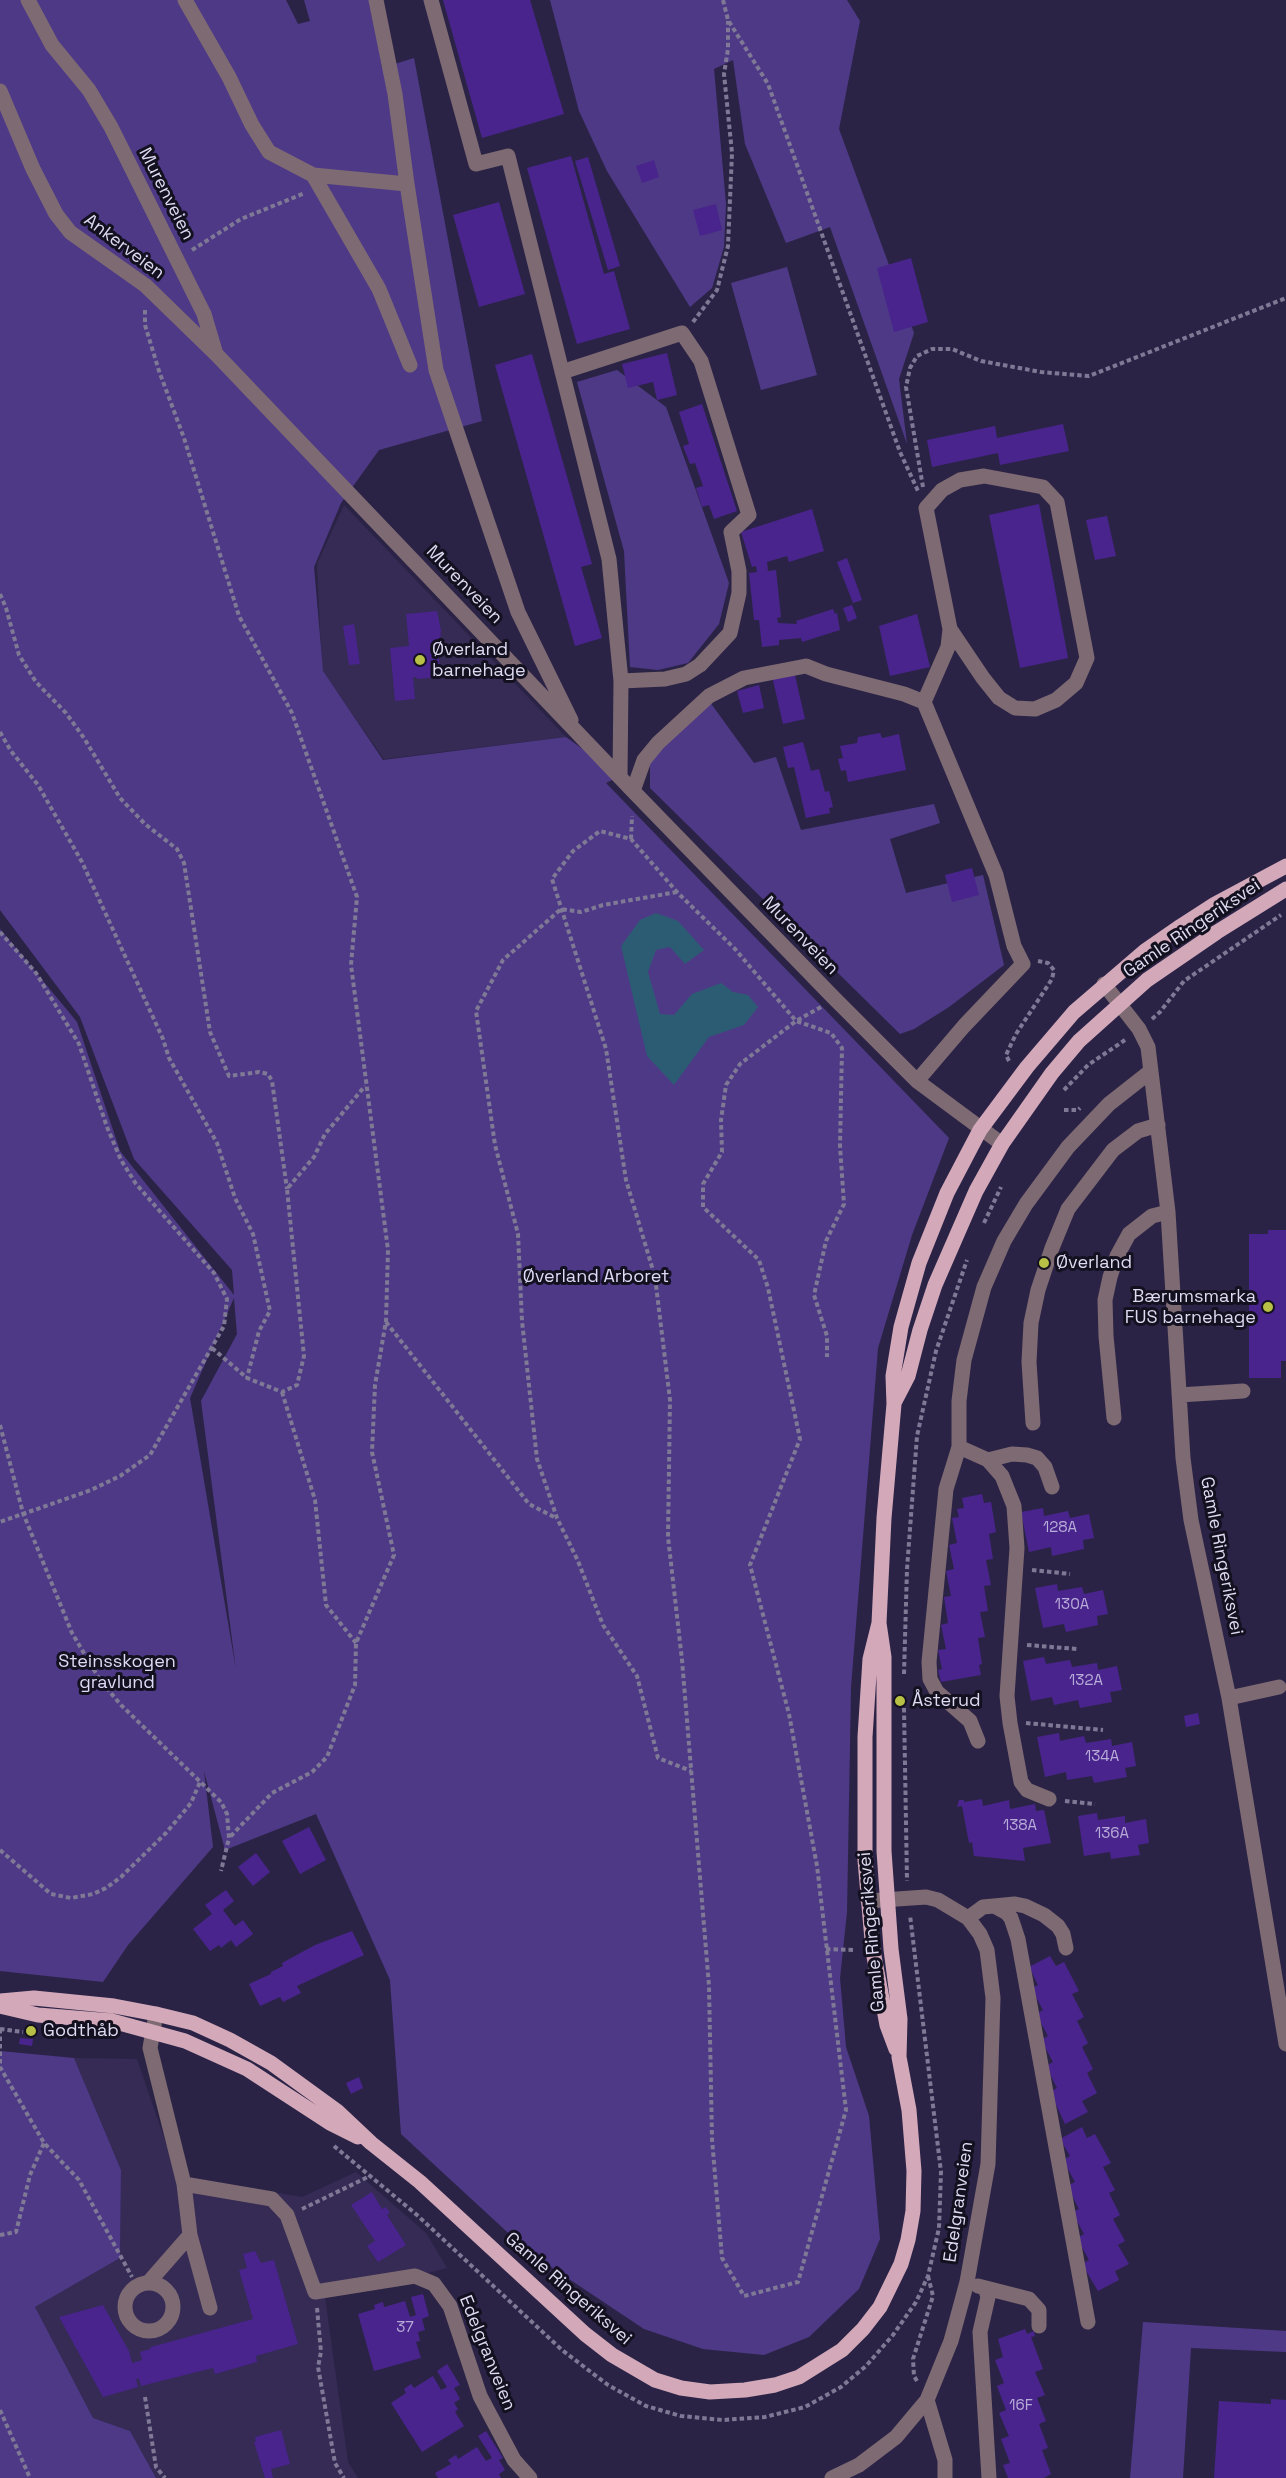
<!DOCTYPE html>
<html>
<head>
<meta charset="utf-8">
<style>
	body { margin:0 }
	canvas { display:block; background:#2b2346 }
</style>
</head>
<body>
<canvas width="1286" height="2478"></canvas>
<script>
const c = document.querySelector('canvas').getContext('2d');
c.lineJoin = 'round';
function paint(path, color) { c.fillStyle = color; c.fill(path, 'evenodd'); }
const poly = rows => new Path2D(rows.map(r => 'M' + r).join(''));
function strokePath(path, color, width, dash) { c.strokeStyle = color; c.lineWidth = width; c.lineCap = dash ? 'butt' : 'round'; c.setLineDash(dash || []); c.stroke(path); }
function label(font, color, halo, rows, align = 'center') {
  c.font = font + ' "Space Grotesk",sans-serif'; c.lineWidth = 6; c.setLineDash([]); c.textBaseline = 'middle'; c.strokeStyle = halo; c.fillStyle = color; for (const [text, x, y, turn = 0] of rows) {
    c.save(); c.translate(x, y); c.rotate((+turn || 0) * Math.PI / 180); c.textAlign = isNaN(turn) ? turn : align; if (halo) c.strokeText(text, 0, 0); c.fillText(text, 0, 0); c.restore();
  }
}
const built = poly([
	[344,505,566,737,384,759,322,671,317,564],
	[74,2058,137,2059,177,2176,302,2197,356,2172,426,2233,447,2268,325,2298,348,2462,358,2478,156,2478,130,2431,93,2418,35,2307,120,2258,121,2170]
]);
const green = poly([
	[0,0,286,0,298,24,310,21,304,0,371,0,382,68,414,58,482,421,379,450,341,503,314,567,323,671,383,760,566,737,620,776,606,783,949,1138,912,1235,878,1348,851,1687,847,1912,840,1978,846,2047,869,2116,880,2239,859,2289,809,2337,764,2355,703,2349,644,2329,533,2255,596,2314,401,2134,390,1980,316,1814,225,1850,204,1771,213,1847,128,1945,103,1982,0,1971,0,929,77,1022,120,1151,234,1295,232,1270,134,1159,80,1017,0,910],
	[234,1298,237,1334,201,1401,236,1670,190,1398],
	[550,0,847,0,860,21,839,129,914,333,899,379,907,444,830,227,786,243,745,144,733,60,714,69,726,204,724,247,712,288,690,307,607,171,579,111],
	[787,267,817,375,761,390,731,283],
	[617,370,666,407,729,583,719,624,688,663,658,670,630,667,624,551,577,382],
	[707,698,754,763,776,757,801,830,934,804,940,823,890,839,906,893,983,875,1004,965,949,1007,914,1029,900,1034,650,788,650,762],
	[0,2051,74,2058,121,2170,120,2258,35,2307,93,2418,130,2431,156,2478,0,2478],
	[1143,2322,1286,2331,1286,2352,1191,2348,1183,2478,1130,2478]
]);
const water = poly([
	[656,913,678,921,704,950,685,964,670,947,656,950,648,972,660,1014,674,1015,692,994,721,983,733,992,748,995,758,1007,744,1025,709,1037,674,1085,647,1056,621,946,640,920]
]);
const building = poly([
	[443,0,530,0,564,114,482,138],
	[571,156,604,274,614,271,630,329,577,344,527,168],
	[588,157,620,266,608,270,575,161],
	[654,160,659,177,642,183,636,166],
	[499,202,525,294,479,307,453,215],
	[716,204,722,230,700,236,693,210],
	[911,258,928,322,894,332,877,268],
	[667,353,677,395,657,400,653,382,628,388,622,364],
	[532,354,592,564,581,567,602,638,575,646,495,365],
	[702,404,737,511,714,519,709,505,702,507,696,488,703,486,695,463,690,464,683,446,689,444,679,412],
	[1063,424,1069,451,1000,465,998,453,932,467,927,440,995,426,997,438],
	[1039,504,1068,658,1020,668,989,515],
	[812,509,824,551,789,562,787,556,767,562,768,571,776,570,781,617,777,618,778,623,797,624,796,621,833,609,835,614,837,613,840,630,802,642,801,638,779,640,779,645,762,647,759,620,754,620,749,573,757,572,756,566,752,567,741,532],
	[1107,516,1116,556,1095,560,1086,520],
	[847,558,862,600,853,603,837,562],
	[852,605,857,618,848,622,843,608],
	[437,611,441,630,440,644,437,644,441,677,417,679,416,677,413,677,415,699,395,701,390,648,409,646,406,614],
	[917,614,930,667,890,676,879,626],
	[354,624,360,664,349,665,343,626],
	[794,671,805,719,783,724,772,676],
	[759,685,764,708,743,713,737,691],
	[880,733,882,738,899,734,906,770,848,782,846,770,841,771,838,759,843,758,840,746,857,743,858,737],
	[803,742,811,771,819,769,825,792,829,791,833,807,829,808,830,813,806,818,794,767,788,768,783,747],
	[972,868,979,895,952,902,945,875],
	[1268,1230,1286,1230,1286,1361,1281,1361,1281,1378,1249,1378,1249,1234,1268,1234],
	[982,1494,984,1503,991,1502,996,1532,989,1534,993,1559,986,1560,991,1585,984,1586,988,1611,980,1612,985,1637,978,1638,982,1664,979,1665,981,1675,941,1682,938,1670,942,1669,938,1650,946,1649,941,1625,948,1623,944,1597,951,1596,946,1571,954,1569,949,1545,957,1543,952,1518,959,1517,957,1509,964,1508,962,1498],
	[1043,1508,1044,1516,1068,1511,1070,1518,1089,1514,1094,1538,1083,1540,1084,1549,1052,1556,1051,1547,1029,1552,1021,1512],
	[1057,1584,1058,1591,1082,1587,1084,1594,1103,1590,1108,1614,1097,1616,1098,1625,1066,1632,1064,1624,1043,1628,1035,1588],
	[1044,1657,1046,1664,1070,1660,1072,1667,1097,1663,1098,1670,1117,1666,1122,1690,1110,1692,1112,1702,1080,1708,1078,1700,1054,1705,1052,1697,1031,1701,1023,1661],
	[1198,1713,1200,1724,1186,1727,1184,1716],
	[1059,1733,1060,1741,1084,1736,1086,1743,1111,1739,1112,1746,1132,1742,1136,1766,1125,1768,1127,1777,1094,1783,1092,1776,1067,1780,1066,1772,1045,1777,1037,1737],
	[982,1799,983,1806,1009,1800,1010,1809,1035,1804,1036,1811,1044,1810,1051,1843,1023,1848,1025,1861,974,1856,972,1842,969,1843,962,1806,957,1807,959,1800,964,1800,964,1802],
	[1097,1813,1098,1820,1125,1816,1125,1823,1146,1819,1149,1843,1138,1845,1140,1855,1111,1859,1110,1852,1084,1856,1078,1816],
	[309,1827,326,1860,300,1874,282,1841],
	[256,1853,270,1872,253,1886,238,1867],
	[226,1890,234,1901,223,1910,235,1926,243,1920,253,1934,236,1947,231,1940,221,1948,219,1945,210,1951,193,1929,212,1914,205,1905],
	[352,1931,364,1955,297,1986,301,1993,283,2002,280,1997,260,2006,249,1984,271,1974,271,1972,283,1966,282,1963,315,1945],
	[1050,1956,1056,1966,1064,1962,1079,1991,1072,1994,1084,2017,1077,2021,1088,2043,1082,2047,1093,2069,1087,2073,1097,2093,1082,2101,1088,2112,1065,2124,1050,2092,1057,2088,1046,2066,1053,2062,1041,2040,1048,2036,1036,2014,1043,2010,1031,1988,1038,1985,1029,1967],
	[20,2038,33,2039,32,2046,19,2044],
	[359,2077,363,2088,351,2094,346,2083],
	[1082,2127,1087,2138,1095,2134,1111,2163,1103,2167,1115,2190,1109,2193,1120,2215,1113,2219,1125,2241,1118,2245,1129,2264,1115,2271,1119,2280,1098,2291,1082,2264,1089,2260,1077,2238,1084,2234,1072,2212,1079,2209,1067,2186,1075,2182,1063,2160,1070,2156,1060,2139],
	[372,2192,382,2209,386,2207,390,2213,387,2215,406,2245,378,2262,367,2246,375,2241,351,2205],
	[255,2251,261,2263,274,2260,298,2344,256,2356,257,2362,215,2374,213,2368,141,2386,139,2379,136,2379,138,2387,103,2397,59,2317,103,2305,129,2351,132,2363,142,2360,140,2352,150,2349,151,2347,253,2319,239,2270,247,2268,243,2254],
	[423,2294,429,2316,422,2319,425,2330,418,2332,420,2341,416,2342,421,2358,374,2371,358,2314,375,2309,374,2305,383,2302,384,2307,405,2301,410,2317,416,2315,411,2297],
	[1025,2329,1027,2334,1034,2331,1035,2336,1031,2337,1043,2369,1035,2372,1045,2395,1037,2398,1046,2421,1039,2424,1048,2448,1042,2450,1051,2474,1044,2478,1008,2478,1003,2465,1010,2463,1001,2439,1009,2436,999,2413,1006,2410,997,2386,1004,2383,995,2360,1003,2357,998,2339],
	[447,2364,460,2385,454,2388,460,2399,454,2403,458,2409,455,2412,464,2426,422,2452,391,2403,406,2393,404,2389,411,2384,414,2388,433,2376,441,2390,447,2387,437,2371],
	[1271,2399,1286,2400,1286,2478,1214,2478,1219,2401,1271,2404],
	[281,2430,290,2464,271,2469,273,2478,265,2478,254,2442,256,2441,255,2437],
	[486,2431,503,2458,499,2460,505,2470,499,2474,501,2478,438,2478,435,2473,451,2464,448,2460,456,2455,458,2459,477,2447,486,2461,492,2458,478,2436]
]);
const path = poly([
	[723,0,728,20,768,84,900,452,918,491],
	[192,250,241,219,305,193],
	[145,310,145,325,159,371,184,438,239,616,292,713,357,897,351,965,388,1250,386,1321,375,1385,372,1452,394,1555,356,1643,355,1685,327,1757,312,1772,272,1793,229,1838],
	[693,322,717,290,728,246,732,153,724,74,728,49,728,21],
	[923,487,906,387,910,368,917,356,932,349,952,349,981,361,1041,372,1089,376,1286,298],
	[0,594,6,608,19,655,36,682,66,713,84,738,120,798,145,824,177,849,184,863,210,1032,229,1076,259,1072,268,1074,272,1081,287,1189],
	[0,732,11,751,38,785,82,862,163,1039,169,1058,217,1143,235,1198,253,1234,270,1311,259,1331,247,1378],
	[631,839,632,816],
	[677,892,603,905,581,912,561,909,503,960,476,1011,495,1145,518,1234,522,1321,537,1459,557,1518,578,1561,603,1625,637,1676,658,1758,691,1771],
	[0,932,36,973,79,1044,107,1127,121,1160,136,1184,214,1273,227,1299,224,1326,150,1455,120,1476,91,1490,0,1522],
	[821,1007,796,1021,740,1064,726,1085,721,1120,722,1152,703,1184,703,1207,759,1260,768,1288,800,1439,750,1565,789,1714,817,1866,846,2110,798,2282,744,2296,722,2258,712,2139,709,1986,682,1660,668,1537,670,1400,655,1277,626,1180,606,1049,552,879,573,851,600,831,631,839,677,892,735,949,796,1021,831,1033,842,1048,840,1146,844,1204,826,1241,814,1295,827,1336,827,1357],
	[1152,1019,1160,1012,1184,981,1281,915],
	[1009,1061,1006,1055,1016,1034,1052,979,1054,970,1048,963,1038,961],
	[1064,1090,1088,1065,1125,1040],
	[1064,1110,1078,1110,1080,1108],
	[984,1223,1001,1187],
	[386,1322,529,1504,556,1518],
	[212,1348,247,1378,282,1392,297,1385,304,1356,287,1189,314,1157,325,1134,365,1086],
	[282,1392,315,1500,326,1605,356,1643],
	[0,1425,23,1513,72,1633,100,1680,121,1705,221,1802,227,1814,229,1838,221,1871],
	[1032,1570,1070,1574],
	[1027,1645,1077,1649],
	[904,1674,907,1569,917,1436,936,1351,967,1260],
	[904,1708,907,1881],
	[1026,1723,1103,1730],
	[1065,1801,1095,1804],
	[0,1850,51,1894,71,1898,93,1894,106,1888,121,1877,166,1833,191,1803,200,1782],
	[826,1949,856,1950],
	[0,2029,23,2032],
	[0,2029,0,2067,44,2143,79,2180,132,2277],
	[334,2146,417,2215,562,2350,608,2385,646,2406,681,2416,723,2420,765,2417,805,2407,841,2387,866,2366,893,2335,916,2302,928,2276,939,2228,941,2172,910,1915],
	[302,2209,370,2176],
	[0,2235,16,2232,30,2175,44,2143],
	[317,2308,321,2352,318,2367,335,2463,344,2478],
	[917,2381,914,2376,913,2359,933,2296,928,2276],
	[145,2397,156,2467,165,2478],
	[0,2410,30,2478]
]);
const minor = poly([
	[28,0,52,45,89,90,111,127,204,314,215,351],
	[185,0,229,77,252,125,269,152,313,175,407,184],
	[376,0,395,94,407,184,436,370,518,612,571,720],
	[431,0,476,164,508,156,609,559,621,681,620,776],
	[0,91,33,169,56,214,70,232,145,285,216,354,633,791,833,997,917,1081,1002,1144],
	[313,175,379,289,410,365],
	[562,372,682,333,701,361,749,515,731,532,739,571,739,593,730,633,700,665,686,674,665,679,621,681],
	[633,791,644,760,658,743,709,696,744,678,806,666,826,674,904,694,924,702],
	[1104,984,1139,1029,1148,1047,1168,1212,1183,1458,1191,1520,1229,1698,1286,2044],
	[917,1081,964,1026,1023,964,1014,946,996,875,924,702,948,647,950,629,926,508,942,490,960,480,984,476,1043,487,1057,502,1087,658,1076,683,1056,700,1035,709,1015,708,999,698,983,678,950,629],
	[1179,1395,1243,1391],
	[1114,1418,1106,1336,1105,1300,1110,1277,1117,1256,1129,1234,1152,1216,1168,1212],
	[1033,1423,1029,1362,1031,1323,1038,1290,1052,1248,1068,1209,1113,1150,1138,1131,1158,1125],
	[959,1447,988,1460,1012,1454,1027,1455,1037,1458,1045,1467,1052,1487],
	[988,1460,1002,1476,1014,1506,1017,1548,1007,1696,1010,1723,1021,1782,1027,1790,1049,1799],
	[1229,1698,1279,1687],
	[978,1741,970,1721,937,1692,930,1679,929,1662,946,1489,959,1447,959,1401,964,1360,984,1287,1004,1241,1026,1204,1068,1147,1109,1104,1151,1071],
	[994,1906,1007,1913,1011,1918,1018,1939,1088,2322],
	[968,1918,983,1907,1015,1904,1025,1906,1044,1915,1058,1926,1063,1934,1066,1948],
	[156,2014,150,2048,184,2184,190,2235,210,2308],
	[184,2184,272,2199,287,2215,315,2292,415,2276,434,2284,450,2306,480,2396,514,2460,530,2478],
	[148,2283,190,2235],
	'125 2307a24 24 0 1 1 48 0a24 24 0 1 1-48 0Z',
	[978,2286,1029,2299,1039,2310,1039,2326],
	[985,2288,988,2297,980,2332,989,2478],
	[927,2400,945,2460,945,2478],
	[832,2478,859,2465,896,2437,927,2400,951,2341,967,2282,988,2164,993,1998,987,1950,980,1934,968,1918,938,1900,926,1897,868,1901]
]);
const major = poly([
	[895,1401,908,1376,920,1330,935,1285,976,1191,1002,1144,1052,1073,1079,1041,1147,980,1217,932,1286,889],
	[0,2001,34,1998,114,2006,156,2014,193,2023,230,2040,271,2063,337,2111,371,2143,420,2182,585,2334,612,2355,655,2380,681,2388,710,2392,745,2390,775,2385,799,2377,842,2350,863,2329,880,2307,901,2264,908,2240,913,2211,914,2171,909,2110,899,2057,900,2019,891,1949,884,1851,884,1657,879,1623],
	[0,2006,38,2015,112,2021,185,2041,247,2069,330,2123,358,2137],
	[896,2049,887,2025,873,1951,865,1860,865,1737,870,1659,879,1623,884,1518,894,1404,893,1376,901,1327,919,1263,947,1193,980,1130,1027,1067,1074,1012,1145,951,1181,926,1215,904,1286,866]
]);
const markers = [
	[420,660,6,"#b9c046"],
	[1044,1263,6,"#b9c046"],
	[1268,1307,6,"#b9c046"],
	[900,1701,6,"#b9c046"],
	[31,2031,6,"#b9c046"]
];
const numberNames = [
	["128A",1060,1528],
	["130A",1072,1605],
	["132A",1086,1681],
	["134A",1102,1757],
	["138A",1020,1826],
	["136A",1112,1834],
	["37",405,2328],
	["16F",1021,2406]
];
const streetNames = [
	["Murenveien",166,194,63],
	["Ankerveien",124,247,37],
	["Murenveien",464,585,46],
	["Gamle Ringeriksvei",1192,929,-34],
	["Murenveien",800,936,46],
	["Gamle Ringeriksvei",1221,1556,79],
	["Gamle Ringeriksvei",872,1932,-95],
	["Edelgranveien",959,2202,-82],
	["Gamle Ringeriksvei",568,2289,41],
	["Edelgranveien",487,2353,68]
];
const poiNames = [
	["Øverland",432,650],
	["barnehage",432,671],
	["Øverland",1056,1263],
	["Bærumsmarka",1256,1297,"right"],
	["FUS barnehage",1256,1318,"right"],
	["Åsterud",912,1701],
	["Godthåb",43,2031]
];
const parkNames = [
	["Øverland Arboret",596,1277],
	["Steinsskogen",117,1662],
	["gravlund",117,1683]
];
paint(built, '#352b55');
paint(green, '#4e3987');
paint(water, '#2c5c73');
paint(building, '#48248c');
strokePath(path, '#7f7996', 4, [4.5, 3]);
strokePath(minor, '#7e6a72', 15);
strokePath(major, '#d3a9ba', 15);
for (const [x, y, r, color] of markers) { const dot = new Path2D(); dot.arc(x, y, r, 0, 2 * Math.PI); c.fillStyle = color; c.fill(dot); strokePath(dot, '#13101f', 2); }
label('15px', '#b8acd8', null, numberNames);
label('18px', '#dedaf1', '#13101f', streetNames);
label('18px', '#dedaf1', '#13101f', poiNames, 'left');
label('18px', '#dfdbf7', '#13101f', parkNames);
</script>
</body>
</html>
